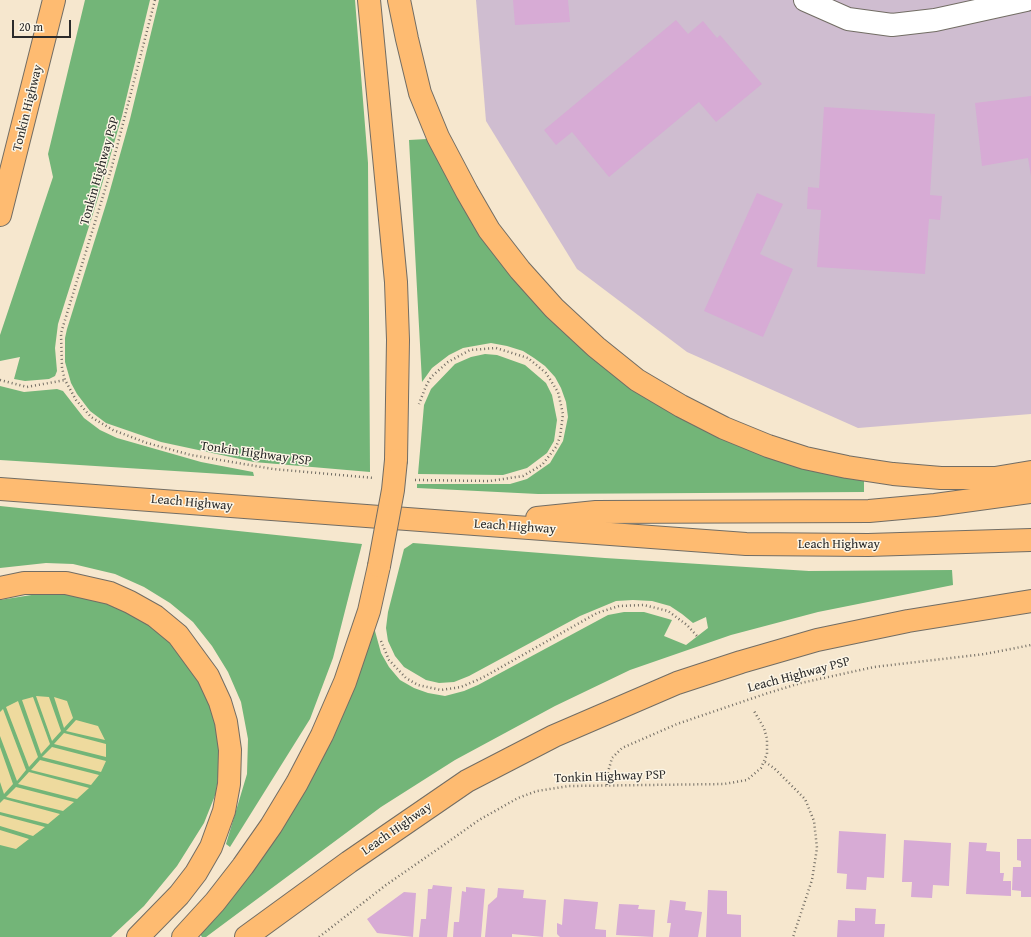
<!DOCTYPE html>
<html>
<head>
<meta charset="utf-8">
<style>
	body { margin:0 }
	#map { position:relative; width:1031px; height:937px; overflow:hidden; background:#f6e7ce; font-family:"Gentium Book Plus",serif }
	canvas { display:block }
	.scale { position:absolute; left:12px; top:20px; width:59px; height:18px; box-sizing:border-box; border:2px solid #2b2b2b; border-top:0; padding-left:5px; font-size:12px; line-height:14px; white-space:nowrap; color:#2b2b2b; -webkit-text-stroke:3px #fcf5e5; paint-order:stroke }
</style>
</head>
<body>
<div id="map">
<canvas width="1031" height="937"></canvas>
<div class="scale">20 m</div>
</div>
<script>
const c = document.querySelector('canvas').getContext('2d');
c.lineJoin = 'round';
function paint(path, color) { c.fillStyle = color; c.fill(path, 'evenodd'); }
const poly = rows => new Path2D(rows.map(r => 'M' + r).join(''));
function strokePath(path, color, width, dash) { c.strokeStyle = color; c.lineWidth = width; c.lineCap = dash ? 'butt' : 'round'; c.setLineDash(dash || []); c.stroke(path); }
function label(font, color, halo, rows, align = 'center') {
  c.font = font + ' "Gentium Book Plus",serif'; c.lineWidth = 3; c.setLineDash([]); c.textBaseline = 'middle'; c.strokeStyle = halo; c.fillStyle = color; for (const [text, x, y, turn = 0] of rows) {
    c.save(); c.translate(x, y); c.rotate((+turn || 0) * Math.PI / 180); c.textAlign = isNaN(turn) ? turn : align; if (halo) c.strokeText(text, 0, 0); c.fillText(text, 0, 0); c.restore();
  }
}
const industrial = poly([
	[476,0,1031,0,1031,414,858,428,687,352,577,269,486,121]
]);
const forest = poly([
	[85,0,150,0,122,116,98,198,58,324,55,348,57,371,55,376,49,379,25,381,14,379,20,357,0,361,0,335,53,177,48,154],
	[159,0,355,0,368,163,370,472,254,462,161,442,106,423,90,411,77,394,71,383,65,362,65,338,67,329,107,201,130,119],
	[427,139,459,200,495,253,649,399,693,425,737,445,817,472,864,481,864,492,538,494,417,488,417,484,510,484,527,479,550,463,563,441,568,417,566,402,561,388,555,377,545,366,534,358,523,351,507,346,491,343,463,348,449,355,432,368,422,382,409,140],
	[485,354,497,355,525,365,546,383,552,395,557,420,554,441,547,453,527,468,503,475,418,474,424,405,431,389,455,364,471,357],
	[0,386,24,392,57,389,63,391,84,418,100,430,117,438,201,462,253,472,254,476,0,460],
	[0,506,362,544,333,658,310,719,230,847,226,844,247,774,248,739,241,702,228,672,212,646,193,622,170,603,144,587,115,574,73,564,46,563,0,568],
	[413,543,605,558,809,571,952,570,953,585,818,612,731,635,630,670,555,706,455,760,381,807,206,937,202,937,200,934,371,631,375,631,381,653,389,667,400,680,414,688,428,693,445,696,464,691,478,685,608,615,624,612,644,612,672,620,664,636,686,645,708,628,706,617,693,623,682,614,670,606,652,601,633,600,616,601,580,616,469,676,454,682,439,683,426,680,404,667,395,656,388,641,386,628,388,612,404,549],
	[44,593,75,595,106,603,137,618,156,630,173,645,204,689,216,716,221,752,216,793,204,823,177,866,144,906,111,937,0,937,0,600]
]);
const sand = poly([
	[36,696,49,697,61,731,52,741],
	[33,697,50,744,41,754,22,700],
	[54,697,67,701,73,718,64,728],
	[18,701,38,757,29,767,6,707],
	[3,709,26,770,17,781,0,736,0,712],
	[76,720,98,726,105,740,66,731],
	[64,733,106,744,106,757,54,744],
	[0,747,13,784,4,794,0,782],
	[52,747,106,761,101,772,42,757],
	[40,760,99,775,91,785,31,770],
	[29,772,89,788,77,799,18,784],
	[16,787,74,802,63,811,6,797],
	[4,799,60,814,48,824,0,812,0,803],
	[0,815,45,827,33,836,0,826],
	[0,830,29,839,16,849,0,845]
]);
const building = poly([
	[513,0,568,0,570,22,515,25],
	[676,20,688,34,703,21,717,38,720,35,762,84,716,122,699,102,609,177,572,132,556,145,544,130],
	[1031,96,1031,176,1028,158,982,166,975,103],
	[824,107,935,114,930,195,942,196,940,220,929,219,925,274,817,267,821,210,807,209,808,187,819,188],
	[757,193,783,204,760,254,793,269,763,337,704,311],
	[839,831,886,834,884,878,867,877,866,890,846,889,847,874,837,873],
	[1017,839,1031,839,1031,897,1021,897,1021,891,1012,890,1013,867,1021,867,1021,861,1017,860],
	[904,840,951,843,949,886,933,885,932,898,911,897,912,882,902,882],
	[969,842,987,843,986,851,1000,852,1000,873,1004,873,1003,881,1011,881,1011,896,966,894],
	[433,885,452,887,447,937,419,937,421,919,426,919,428,889,432,889],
	[466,887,485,889,481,937,453,937,454,922,459,922,462,891,466,892],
	[498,888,524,890,523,898,546,900,543,937,512,934,512,937,485,937,488,905,497,897],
	[708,890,727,891,727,914,741,915,741,937,706,937],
	[404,892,416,893,413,937,377,933,367,919],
	[564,899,598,902,595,929,606,930,606,937,560,937,557,934,557,923,562,925],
	[670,900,686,902,685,910,702,912,698,937,669,937,671,923,667,923],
	[619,904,639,905,638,909,655,910,653,937,616,935],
	[855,908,876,909,875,924,885,924,884,937,837,937,838,920,855,921]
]);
const path = poly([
	[155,0,111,170,61,333,62,368,65,380,76,400,91,417,113,430,147,443,191,455,273,469,374,478],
	[0,380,27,387,65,380],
	[415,480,490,481,523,476,542,465,556,447,560,437,563,414,558,392,546,373,528,358,496,348,470,350,448,362,431,377,426,386,419,404],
	[381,641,389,660,406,678,418,685,441,690,461,687,482,678,597,613,619,606,644,605,668,611,687,625,697,636],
	[765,762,774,768,805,799,814,821,817,848,812,880,793,937],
	[607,785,608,772,612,758,622,748,677,724,768,693,801,683,874,667,985,654,1031,645],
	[319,937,386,885,448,842,479,820,518,798,537,791,569,786,724,784,747,780,761,768,767,754,767,739,764,728,754,711]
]);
const minor = poly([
	[805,0,848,19,892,25,935,20,1026,0]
]);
const highway = poly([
	[369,0,396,282,398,340,396,460],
	[399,0,407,39,420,93,438,137,467,192,489,230,520,270,554,308,596,347,637,380,681,406,724,428,768,446,805,458,847,467,893,474,941,478,995,478,1031,472],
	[0,215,54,0],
	[0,489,746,544,868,545,1031,540],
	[537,518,596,512,869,511,935,505,1031,492],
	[0,588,24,583,66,583,110,593,130,602,155,616,178,635,208,676,220,702,226,722,230,750,229,784,224,811,211,847,196,873,179,895,138,937],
	[183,937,215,902,243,866,271,826,297,783,322,735,345,682,369,611,379,566],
	[246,937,349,862,467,781,554,736,677,683,741,662,817,640,908,621,1031,601]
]);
const highwayBridge = poly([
	[379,566,393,490,396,460]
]);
const streetNames = [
	["Tonkin Highway",28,108,-76],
	["Tonkin Highway PSP",100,171,-74],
	["Tonkin Highway PSP",256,454,8],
	["Leach Highway",192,503,5],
	["Leach Highway",515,527,4],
	["Leach Highway",839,545],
	["Leach Highway PSP",799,675,-15],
	["Tonkin Highway PSP",610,777,-2],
	["Leach Highway",397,829,-35]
];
paint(industrial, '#cfbdd0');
paint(forest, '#73b578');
paint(sand, '#eeda9e');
paint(building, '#d7abd5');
strokePath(minor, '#726d64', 24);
strokePath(highway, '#726d64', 24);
strokePath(path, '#726d64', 2.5, [1, 3]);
strokePath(minor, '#fff', 22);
strokePath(highway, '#febb71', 22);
strokePath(highwayBridge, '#726d64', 24, []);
strokePath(highwayBridge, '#febb71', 22);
label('13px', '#2b2b2b', '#fcf5e5', streetNames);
</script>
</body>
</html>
